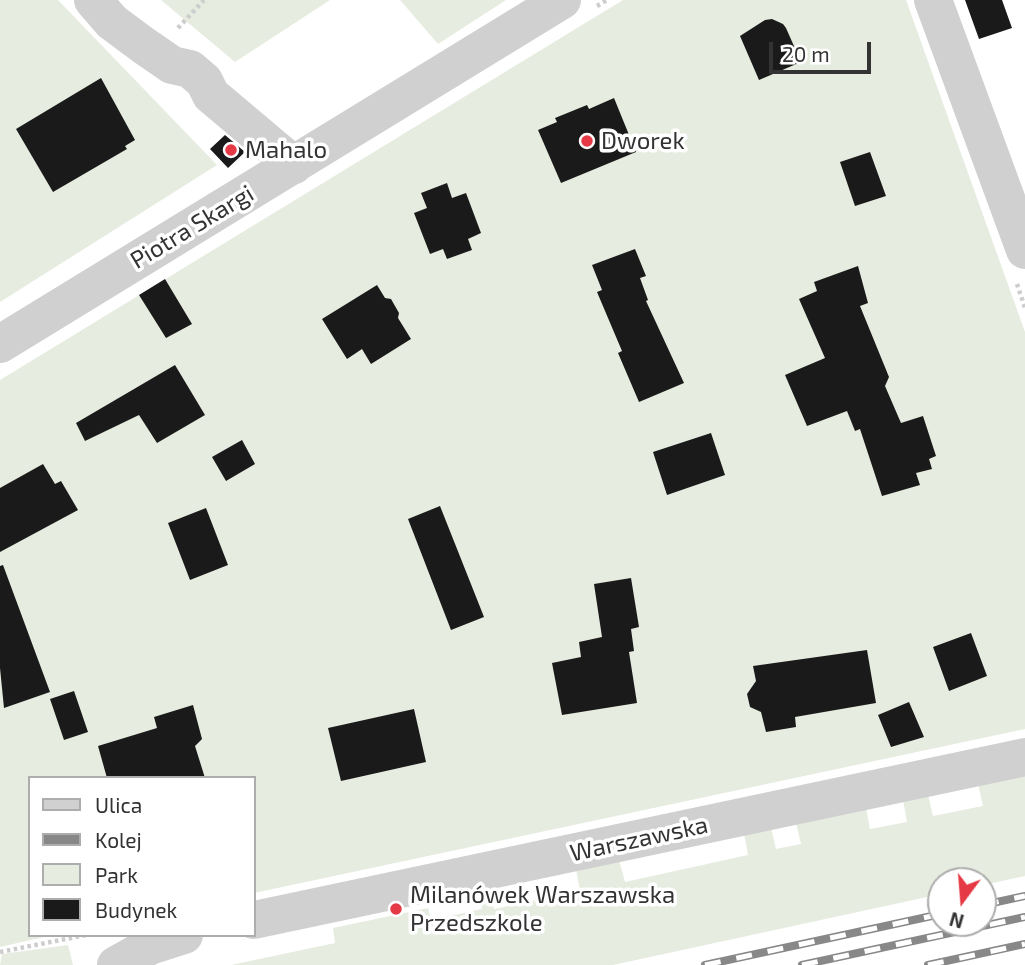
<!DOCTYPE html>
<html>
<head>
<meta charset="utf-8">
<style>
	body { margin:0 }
	#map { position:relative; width:1025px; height:965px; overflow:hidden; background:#fff; font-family:"Exo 2",sans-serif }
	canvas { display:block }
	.legend { position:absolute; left:28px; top:776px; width:228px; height:161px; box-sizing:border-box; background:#fff; border:2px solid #adadad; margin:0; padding:9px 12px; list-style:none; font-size:21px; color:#333 }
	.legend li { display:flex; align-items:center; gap:14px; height:35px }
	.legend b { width:35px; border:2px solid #adadad }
	.north { position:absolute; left:927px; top:867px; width:70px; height:70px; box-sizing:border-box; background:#fff; border:2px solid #adadad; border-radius:50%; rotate:196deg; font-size:19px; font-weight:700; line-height:28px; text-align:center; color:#333 }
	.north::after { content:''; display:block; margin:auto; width:24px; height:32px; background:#e63946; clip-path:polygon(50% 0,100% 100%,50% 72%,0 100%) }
	.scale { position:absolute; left:769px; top:42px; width:102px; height:32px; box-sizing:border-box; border:4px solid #333; border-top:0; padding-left:9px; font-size:21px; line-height:24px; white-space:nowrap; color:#333; -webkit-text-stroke:5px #fff; paint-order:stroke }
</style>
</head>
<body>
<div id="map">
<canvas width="1025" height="965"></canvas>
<ul class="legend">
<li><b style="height:9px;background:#d0d0d0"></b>Ulica</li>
<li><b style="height:9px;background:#888"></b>Kolej</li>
<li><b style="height:19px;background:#e6ecdf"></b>Park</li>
<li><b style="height:19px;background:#1a1a1a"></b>Budynek</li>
</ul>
<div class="north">N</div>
<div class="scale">20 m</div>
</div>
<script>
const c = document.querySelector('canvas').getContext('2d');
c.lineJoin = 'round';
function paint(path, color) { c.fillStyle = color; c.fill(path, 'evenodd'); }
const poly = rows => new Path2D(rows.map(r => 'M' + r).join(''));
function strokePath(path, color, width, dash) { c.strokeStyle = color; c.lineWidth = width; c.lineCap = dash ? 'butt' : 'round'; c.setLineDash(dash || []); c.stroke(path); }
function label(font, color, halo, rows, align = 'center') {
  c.font = font + ' "Exo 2",sans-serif'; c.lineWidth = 7; c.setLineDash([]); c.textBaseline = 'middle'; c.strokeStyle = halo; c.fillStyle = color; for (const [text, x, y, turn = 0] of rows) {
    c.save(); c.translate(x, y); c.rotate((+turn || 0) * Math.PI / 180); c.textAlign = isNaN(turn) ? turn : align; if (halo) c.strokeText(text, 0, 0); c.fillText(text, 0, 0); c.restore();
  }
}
const green = poly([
	[0,0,58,0,217,165,0,302],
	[161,0,330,0,235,62],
	[400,0,506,0,438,44],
	[623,0,906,0,1025,332,1025,729,254,893,254,778,30,778,30,935,53,935,0,947,0,380],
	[1025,774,1025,876,983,885,983,881,941,881,941,894,613,965,231,965,335,943,333,928,428,908,431,920,482,909,480,897,490,894,494,909,580,891,576,869,619,860,625,882,748,855,744,834,771,828,776,849,801,844,796,823,866,808,870,829,907,822,903,800,928,795,933,816,983,806,978,784],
	[68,945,73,965,0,965,2,954]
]);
const building = poly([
	[965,0,1002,0,1012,28,979,39],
	[772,19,783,24,786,28,801,62,759,80,740,36,765,20],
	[101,78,135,140,125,146,127,149,53,192,16,129],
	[614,98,636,152,561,183,538,130,557,122,555,118,587,105,589,109],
	[225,135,245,152,228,168,210,149],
	[870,152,886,196,855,206,840,162],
	[447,183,452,198,466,193,481,233,468,239,472,250,447,259,443,249,430,254,414,213,427,208,421,193],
	[635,249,646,276,640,278,648,300,646,301,684,383,639,402,618,353,622,351,597,292,602,290,592,265],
	[858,266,868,303,860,306,889,377,885,386,901,423,923,416,936,456,929,459,932,469,916,473,920,485,882,496,860,429,855,431,847,411,807,426,785,375,825,358,799,299,817,291,814,282],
	[165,279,192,324,166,338,139,295],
	[377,285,385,298,391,299,399,313,398,318,411,339,371,364,362,349,347,359,322,319],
	[175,365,205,415,157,443,139,415,85,441,76,423],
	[711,433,725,475,667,495,653,452],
	[242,440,255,464,226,481,212,457],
	[43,464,55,484,61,481,78,510,0,552,0,488],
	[440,506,484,617,451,630,408,519],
	[206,508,228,565,190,580,168,523],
	[3,565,50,692,4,708,0,668,0,566],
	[631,578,639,627,631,629,634,651,629,652,637,703,562,715,552,663,581,657,579,642,602,637,594,584],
	[971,633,987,676,949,691,933,647],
	[867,650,876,703,795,717,796,727,766,732,761,712,750,707,747,694,756,681,753,666],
	[74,691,88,732,64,740,50,699],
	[909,702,924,737,891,747,878,715],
	[193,705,202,739,195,746,205,778,107,778,98,746,157,728,154,717],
	[414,709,426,762,341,781,328,728]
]);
const path = poly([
	[597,6,607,0],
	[178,28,204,0],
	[1017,284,1025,308],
	[0,952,86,935]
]);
const minor = poly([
	[93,0,112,22,143,45,172,65,190,69,204,81,211,95,294,165],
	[933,0,1025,250],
	[0,344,562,0],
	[254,920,1025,757],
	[116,965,150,946,184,935]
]);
const rail = poly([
	[983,905,1025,896],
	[705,965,941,914],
	[802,965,1025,917],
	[928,965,1025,944]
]);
const markers = [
	[587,141,7,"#e63946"],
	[231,150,7,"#e63946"],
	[396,909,7,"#e63946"]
];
const poiNames = [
	["Dworek",601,141],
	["Mahalo",245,150],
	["Milanówek Warszawska",410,895],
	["Przedszkole",410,923]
];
const streetNames = [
	["Piotra Skargi",192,227,-31],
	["Warszawska",639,839,-12]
];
paint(green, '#e6ecdf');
paint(building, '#1a1a1a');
strokePath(path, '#cdcdcd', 4.5, [3.5, 3.5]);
strokePath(minor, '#d0d0d0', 38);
strokePath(rail, '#888', 8);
strokePath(rail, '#fff', 5, [16]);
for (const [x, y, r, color] of markers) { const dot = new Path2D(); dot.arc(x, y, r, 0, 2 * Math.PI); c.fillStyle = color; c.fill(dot); strokePath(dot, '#fff', 2.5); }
label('24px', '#333', '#fff', poiNames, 'left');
label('24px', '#333', '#fff', streetNames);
</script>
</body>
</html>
